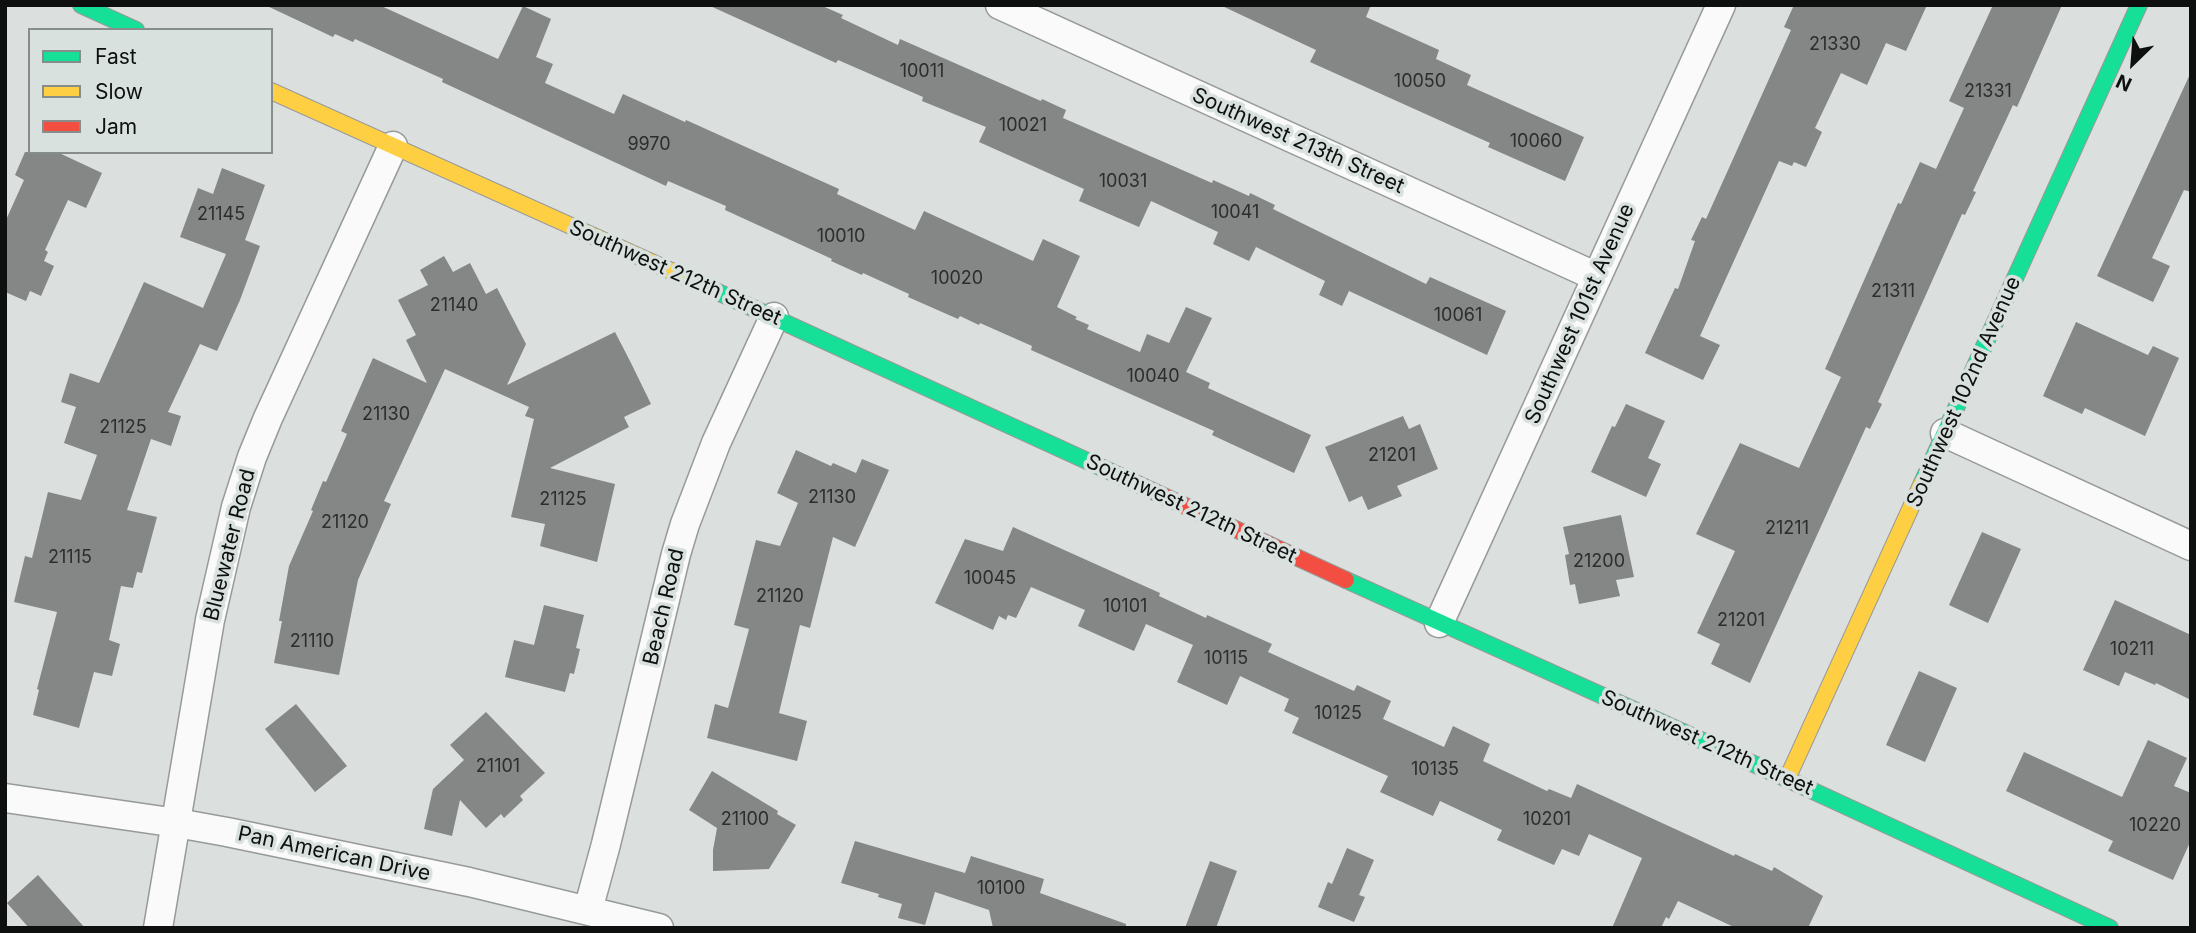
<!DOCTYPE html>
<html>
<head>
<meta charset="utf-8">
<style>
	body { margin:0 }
	#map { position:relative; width:2196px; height:933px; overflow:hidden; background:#dbdfdd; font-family:Inter,sans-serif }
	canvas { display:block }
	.frame { position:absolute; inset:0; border:7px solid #0d100f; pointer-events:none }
	.legend { position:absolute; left:28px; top:28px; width:245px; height:126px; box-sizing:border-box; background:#d9e1de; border:2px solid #878d8b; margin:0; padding:9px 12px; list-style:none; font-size:21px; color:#0d100f }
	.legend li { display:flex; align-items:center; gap:14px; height:35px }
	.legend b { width:35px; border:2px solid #878d8b }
	.north { position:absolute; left:2098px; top:28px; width:70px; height:70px; -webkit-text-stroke:5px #d9e1de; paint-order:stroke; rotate:205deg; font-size:19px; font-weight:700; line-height:28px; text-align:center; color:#0d100f }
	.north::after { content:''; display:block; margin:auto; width:24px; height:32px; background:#0d100f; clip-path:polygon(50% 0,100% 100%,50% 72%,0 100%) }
</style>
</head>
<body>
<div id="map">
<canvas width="2196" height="933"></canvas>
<div class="frame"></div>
<ul class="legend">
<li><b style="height:9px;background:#16e098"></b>Fast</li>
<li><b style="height:9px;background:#ffcf43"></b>Slow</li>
<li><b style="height:9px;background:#f24e42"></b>Jam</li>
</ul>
<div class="north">N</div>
</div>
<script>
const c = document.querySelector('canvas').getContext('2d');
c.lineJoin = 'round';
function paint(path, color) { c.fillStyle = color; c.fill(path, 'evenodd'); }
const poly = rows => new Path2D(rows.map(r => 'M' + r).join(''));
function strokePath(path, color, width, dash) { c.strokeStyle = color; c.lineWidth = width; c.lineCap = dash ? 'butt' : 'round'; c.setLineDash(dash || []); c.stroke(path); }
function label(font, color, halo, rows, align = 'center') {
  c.font = font + ' Inter,sans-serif'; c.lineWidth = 7; c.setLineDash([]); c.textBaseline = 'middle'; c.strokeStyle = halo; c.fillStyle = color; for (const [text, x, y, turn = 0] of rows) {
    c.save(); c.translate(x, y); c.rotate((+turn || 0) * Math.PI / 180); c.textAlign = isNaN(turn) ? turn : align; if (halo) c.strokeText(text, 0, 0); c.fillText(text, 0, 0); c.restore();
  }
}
const building = poly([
	[265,5,379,5,498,59,523,6,551,19,536,57,553,64,545,83,614,114,623,94,685,122,686,120,839,189,837,194,915,230,924,211,1033,261,1043,239,1080,256,1057,307,1077,317,1075,319,1089,325,1087,329,1140,352,1147,334,1169,343,1186,307,1212,318,1186,372,1210,383,1208,388,1311,435,1294,473,1212,435,1214,431,1031,350,1032,346,980,323,979,325,960,316,958,319,908,297,909,294,863,273,862,275,831,261,832,259,725,210,726,206,668,181,666,186,442,82,443,79,355,39,353,42,335,34,333,37],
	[708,5,820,5,843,15,841,18,898,45,900,39,1041,101,1042,99,1066,110,1063,118,1212,183,1213,180,1249,196,1250,193,1275,205,1273,209,1426,284,1430,277,1506,311,1487,355,1349,291,1342,306,1319,295,1325,281,1256,247,1249,261,1213,244,1218,232,1151,201,1139,227,1079,201,1084,189,979,142,986,127,922,101,923,97,838,60,836,63],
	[1220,5,1371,5,1366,17,1439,50,1436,59,1471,75,1467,85,1584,137,1565,181,1488,147,1490,143,1310,62,1316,50],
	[1794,5,1927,5,1906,51,1886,43,1867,85,1841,73,1815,128,1822,132,1806,167,1794,162,1792,166,1779,161,1700,336,1720,345,1703,380,1645,353,1675,288,1678,289,1695,241,1691,240,1702,217,1706,219,1791,30,1784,27],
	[1993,5,2062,5,2017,107,2013,105,1973,191,1976,192,1965,215,1962,214,1945,252,1878,402,1882,404,1870,429,1866,427,1750,683,1711,664,1720,644,1697,633,1735,551,1696,534,1740,443,1799,468,1841,377,1825,369,1898,203,1901,204,1920,162,1936,169,1964,108,1949,101],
	[2191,72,2191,192,2184,190,2152,258,2170,266,2153,302,2097,276],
	[25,152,57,152,102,173,86,208,68,200,45,250,48,252,44,261,54,266,41,296,30,291,26,301,5,292,5,222,24,180,15,175],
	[222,168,265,185,245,240,260,246,240,300,217,351,200,344,168,412,181,416,171,446,151,439,127,510,157,517,142,573,137,572,133,588,121,586,109,640,120,644,112,676,94,672,79,728,33,715,39,690,37,689,57,612,14,602,25,556,32,558,48,492,81,500,97,455,64,443,76,407,61,402,70,373,99,383,144,282,203,308,226,254,180,237,198,188,213,194],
	[444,256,453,272,470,263,486,294,497,288,526,344,507,385,615,332,631,363,651,404,624,417,629,427,550,468,615,484,597,562,540,546,545,524,511,517,534,419,525,416,529,407,445,369,384,501,391,504,358,580,339,675,274,663,282,621,279,621,289,566,313,511,311,510,323,481,326,482,347,434,341,431,373,358,427,383,406,340,416,335,398,300,428,285,420,270],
	[2076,322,2148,355,2153,346,2179,358,2145,436,2085,408,2082,414,2043,396],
	[1626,404,1665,421,1648,458,1661,464,1646,497,1591,472,1612,426,1615,427],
	[1403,416,1409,429,1420,424,1438,469,1397,486,1402,496,1368,510,1362,496,1349,502,1325,447],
	[796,450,831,466,833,463,856,473,862,459,889,470,855,547,833,537,810,628,800,625,779,713,807,721,797,761,707,738,715,704,728,708,749,629,734,625,756,540,780,546,798,503,777,493],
	[1621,515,1634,577,1616,580,1620,596,1579,604,1575,584,1570,585,1565,555,1569,554,1563,527],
	[1013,527,1160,593,1159,596,1206,618,1207,615,1272,644,1268,652,1354,691,1357,685,1391,701,1383,719,1444,747,1453,726,1490,744,1483,761,1547,791,1549,789,1571,798,1577,784,1734,856,1735,854,1772,871,1774,867,1823,896,1808,928,1736,928,1678,901,1669,919,1666,917,1661,928,1612,928,1642,858,1589,834,1579,856,1562,849,1554,865,1497,840,1502,830,1440,801,1433,816,1380,792,1388,776,1292,733,1299,718,1284,711,1289,699,1240,676,1227,705,1177,682,1193,645,1146,624,1134,651,1078,626,1085,610,1031,587,1016,618,1008,615,1006,620,999,616,993,630,935,603,965,539,1003,551],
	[1982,532,2021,549,1988,623,1949,605],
	[2115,600,2191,635,2191,700,2156,683,2155,685,2125,672,2119,686,2083,670],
	[544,605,584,615,576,648,580,649,574,674,570,673,565,692,505,677,514,640,534,645],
	[1919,671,1957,688,1925,762,1886,745],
	[296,704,347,766,315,792,265,729],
	[486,712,545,773,520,796,523,800,504,818,501,814,486,828,460,800,452,836,424,829,433,789,464,760,450,745],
	[2148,740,2187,758,2174,786,2191,793,2191,840,2173,880,2108,851,2113,841,2006,791,2024,752,2122,797],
	[712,771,778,811,777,814,796,825,769,869,713,871,713,850,717,828,689,810],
	[855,841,965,873,971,856,1044,879,1040,893,1126,924,1126,928,993,928,989,910,935,892,925,925,898,918,902,904,878,897,879,894,841,883],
	[1347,848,1374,860,1359,895,1365,897,1354,922,1318,907,1328,882,1332,884],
	[1210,861,1237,871,1216,928,1185,928],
	[38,875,85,928,29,928,7,903]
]);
const street = poly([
	[1000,5,1597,277],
	[1945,433,2191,546],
	[1439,623,1721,5],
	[5,798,177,823,227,832,469,882,659,928],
	[588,910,606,844,676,554,685,524,716,443,774,317],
	[158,928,210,620,236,507,252,457,268,418,393,146]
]);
const fast = poly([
	[81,5,136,30],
	[709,288,1120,476],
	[1922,483,2139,5],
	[1346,580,1787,779,2110,928]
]);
const slow = poly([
	[271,91,709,288],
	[1787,779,1922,483]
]);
const jam = poly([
	[1120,476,1346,580]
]);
const numberNames = [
	["21330",1835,45],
	["10011",922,72],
	["10050",1420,82],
	["21331",1988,92],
	["10021",1023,126],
	["10060",1536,142],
	["9970",649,145],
	["10031",1123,182],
	["10041",1235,213],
	["21145",221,215],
	["10010",841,237],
	["10020",957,279],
	["21311",1893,292],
	["21140",454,306],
	["10061",1458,316],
	["10040",1153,377],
	["21130",386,415],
	["21125",123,428],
	["21201",1392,456],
	["21130",832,498],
	["21125",563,500],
	["21120",345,523],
	["21211",1787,529],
	["21115",70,558],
	["21200",1599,562],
	["10045",990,579],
	["21120",780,597],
	["10101",1125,607],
	["21201",1741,621],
	["21110",312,642],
	["10211",2132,650],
	["10115",1226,659],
	["10125",1338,714],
	["21101",498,767],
	["10135",1435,770],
	["21100",745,820],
	["10201",1547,820],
	["10220",2155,826],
	["10100",1001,889]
];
const streetNames = [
	["Southwest 213th Street",1298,141,24],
	["Southwest 212th Street",675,273,24],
	["Southwest 101st Avenue",1580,314,-66],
	["Southwest 102nd Avenue",1964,392,-66],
	["Southwest 212th Street",1191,509,25],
	["Bluewater Road",230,545,-76],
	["Beach Road",664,607,-77],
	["Southwest 212th Street",1707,743,24],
	["Pan American Drive",334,854,12]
];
paint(building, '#848786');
strokePath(street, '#979a99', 31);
strokePath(fast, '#979a99', 18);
strokePath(slow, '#979a99', 18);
strokePath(jam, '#979a99', 18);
strokePath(street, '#fafafa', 28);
strokePath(fast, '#16e098', 16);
strokePath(slow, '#ffcf43', 16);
strokePath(jam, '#f24e42', 16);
label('18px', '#2b2e2d', null, numberNames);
label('21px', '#0d100f', '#d9e1de', streetNames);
</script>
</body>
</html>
